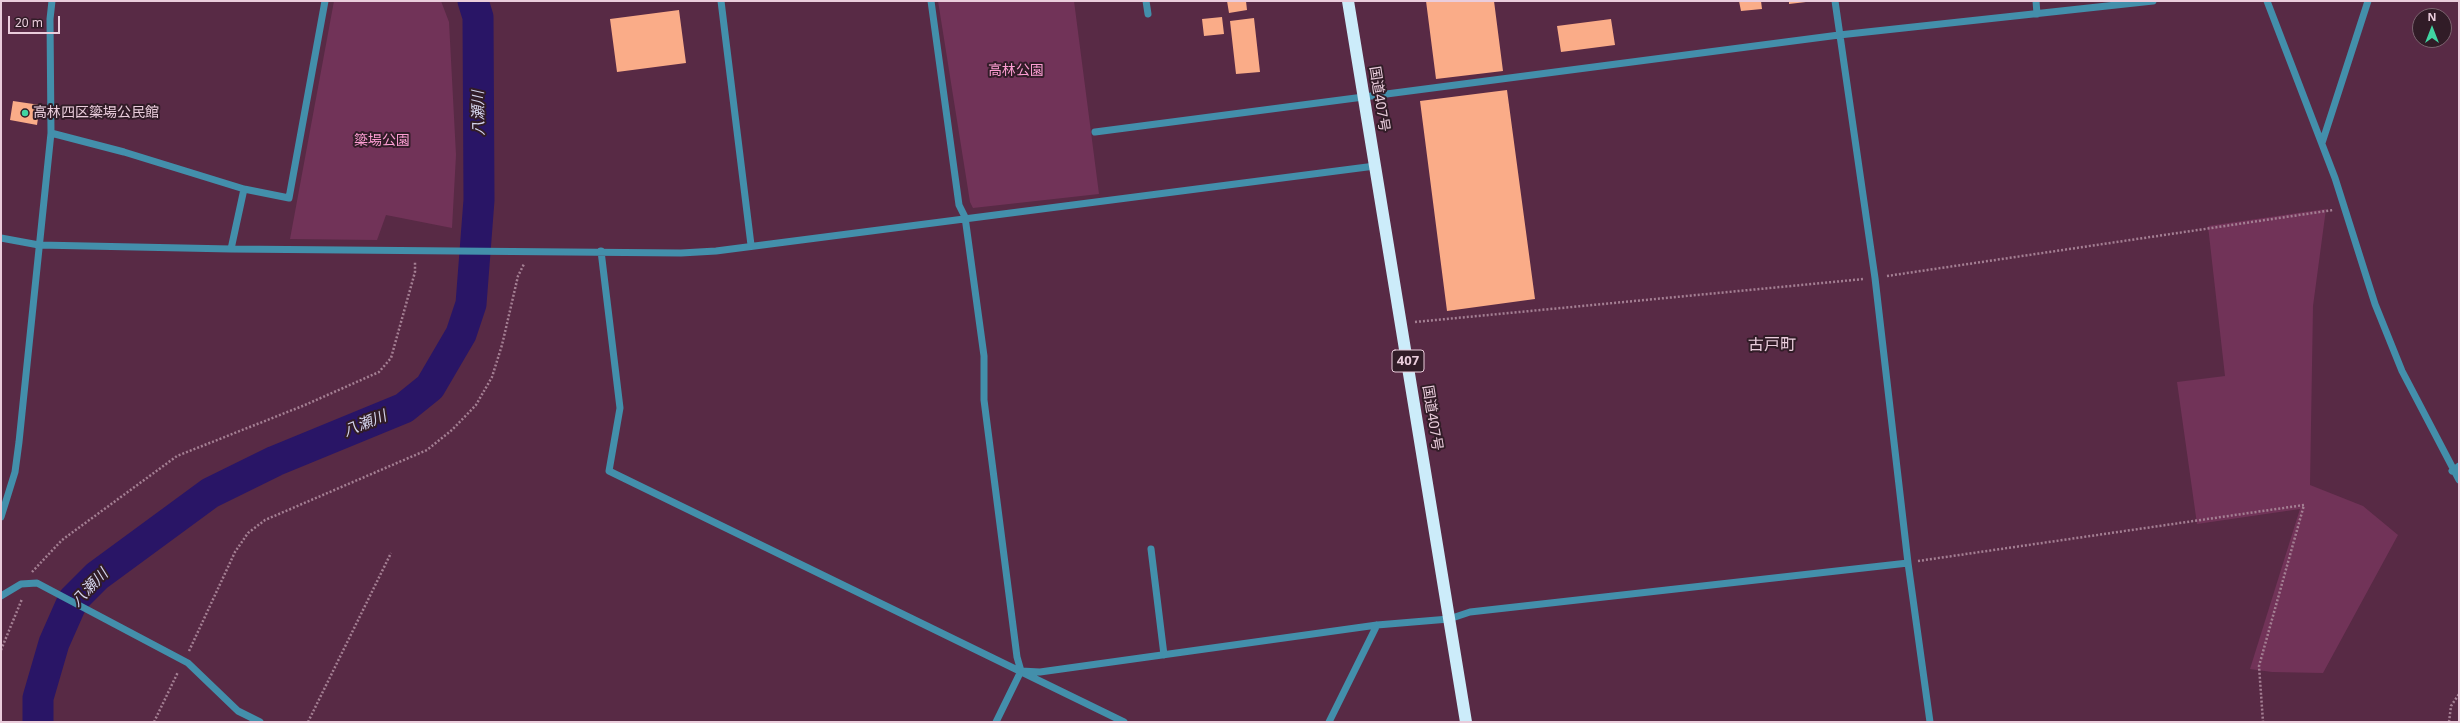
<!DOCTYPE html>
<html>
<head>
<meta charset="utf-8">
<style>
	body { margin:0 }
	#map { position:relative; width:2460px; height:723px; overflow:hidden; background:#582a45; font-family:"Noto Sans",sans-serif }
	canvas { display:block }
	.frame { position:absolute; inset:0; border:2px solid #eacddc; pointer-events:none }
	.north { position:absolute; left:2412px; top:8px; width:40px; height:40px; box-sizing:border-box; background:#311c27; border:1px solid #7b636f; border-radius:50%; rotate:0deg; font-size:11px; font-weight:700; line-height:16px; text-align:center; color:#eacddc }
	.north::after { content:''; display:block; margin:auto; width:14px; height:18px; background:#40d4a1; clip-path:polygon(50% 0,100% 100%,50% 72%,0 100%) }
	.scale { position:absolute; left:8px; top:16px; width:52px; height:18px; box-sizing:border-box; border:2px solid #eacddc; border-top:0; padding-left:5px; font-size:12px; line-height:14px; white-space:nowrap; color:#eacddc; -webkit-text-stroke:3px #311c27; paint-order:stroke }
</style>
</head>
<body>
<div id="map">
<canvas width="2460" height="723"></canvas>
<div class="frame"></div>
<div class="north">N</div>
<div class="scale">20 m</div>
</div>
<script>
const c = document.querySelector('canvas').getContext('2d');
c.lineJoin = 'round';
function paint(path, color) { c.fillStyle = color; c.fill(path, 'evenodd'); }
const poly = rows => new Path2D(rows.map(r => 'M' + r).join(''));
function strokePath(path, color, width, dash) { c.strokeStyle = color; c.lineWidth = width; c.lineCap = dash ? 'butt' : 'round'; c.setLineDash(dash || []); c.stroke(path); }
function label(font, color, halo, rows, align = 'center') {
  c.font = font + ' "Noto Sans","Noto Sans JP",sans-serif'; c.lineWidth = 4; c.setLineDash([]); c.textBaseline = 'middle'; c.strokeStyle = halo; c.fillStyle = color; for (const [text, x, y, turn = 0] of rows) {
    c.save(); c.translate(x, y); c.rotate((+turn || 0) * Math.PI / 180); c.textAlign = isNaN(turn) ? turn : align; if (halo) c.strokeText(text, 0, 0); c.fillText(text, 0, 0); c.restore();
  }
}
const green = poly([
	[334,1,441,1,449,22,456,155,452,228,386,215,377,240,290,239],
	[938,1,1074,1,1099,194,973,208,970,202],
	[2326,209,2313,306,2310,485,2363,506,2398,535,2323,673,2272,672,2250,669,2300,509,2197,524,2177,382,2225,376,2208,226]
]);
const river = poly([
	[38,722,38,698,54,643,73,600,97,576,210,493,275,461,404,408,430,387,461,334,471,304,479,200,478,17,473,1]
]);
const building = poly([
	[1227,1,1246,1,1247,10,1229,13],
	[1426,1,1494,1,1503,71,1436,79],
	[1739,1,1761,1,1762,9,1741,11],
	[1789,1,1806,1,1806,2,1789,4],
	[679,10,686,63,617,72,610,19],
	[1222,17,1224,34,1204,36,1202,19],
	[1254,18,1260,72,1236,74,1230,21],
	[1611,19,1615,45,1561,52,1557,26],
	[1507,90,1535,299,1447,311,1420,101],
	[13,101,40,105,37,125,10,120]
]);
const path = poly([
	[1887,276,2333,210],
	[1415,322,1864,279],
	[1918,561,2304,505,2259,666,2263,722],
	[32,572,62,540,177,456,305,405,379,372,391,358,415,272,415,261],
	[1,650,22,599],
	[189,651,235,552,248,533,265,520,427,450,452,430,476,405,492,377,502,345,518,276,524,264],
	[154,722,178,672],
	[308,722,391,553],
	[2449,722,2451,706,2459,694]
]);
const minor = poly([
	[721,1,751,245],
	[931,1,959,205,965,217,984,356,984,400,1017,657,1021,671,996,722],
	[1146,1,1148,14],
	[1835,1,1875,278,1908,563,1930,722],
	[2036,1,2037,14],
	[2267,1,2335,178,2375,304,2402,371,2459,480],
	[1095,132,1839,35,2153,1],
	[51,133,124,152,244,189,289,198,325,1],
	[2322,143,2368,1],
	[1,238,39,245,231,249,681,253,716,251,1375,166],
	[231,249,244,189],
	[601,251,620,408,609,471,1124,722],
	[2452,471,2459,466],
	[1,517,15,472,19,442,51,133,50,19,52,1],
	[1151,549,1164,655],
	[1,596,21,584,37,583,188,663,238,711,260,722],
	[1021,671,1040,672,1377,625,1449,619,1470,612,1908,563],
	[1329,722,1377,625]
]);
const highway = poly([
	[1348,1,1466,722]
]);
const markers = [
	[25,113,4,"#40d4a1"]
];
const shields = [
	[1408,361,32]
];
const shieldNames = [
	["407",1408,361]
];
const parkNames = [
	["高林公園",1016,71],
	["簗場公園",382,141]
];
const streetNames = [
	["国道407号",1379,99,81],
	["国道407号",1432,418,81]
];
const poiNames = [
	["高林四区簗場公民館",33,113]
];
const waterNames = [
	["八瀬川",479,113,-91],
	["八瀬川",365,424,-22],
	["八瀬川",90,588,-46]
];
const quarterNames = [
	["古戸町",1772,345]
];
paint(green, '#713358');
strokePath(river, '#291566', 31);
paint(building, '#faac88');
strokePath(path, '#a47f93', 2.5, [2, 2]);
strokePath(minor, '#438fab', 7);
strokePath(highway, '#ccecfa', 12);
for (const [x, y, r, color] of markers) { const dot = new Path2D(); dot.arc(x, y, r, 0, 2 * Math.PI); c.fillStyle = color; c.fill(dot); strokePath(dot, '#311c27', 1.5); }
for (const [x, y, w] of shields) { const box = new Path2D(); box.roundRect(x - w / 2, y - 11, w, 22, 3); c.fillStyle = '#311c27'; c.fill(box); strokePath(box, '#eacddc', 1); }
label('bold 13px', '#eacddc', null, shieldNames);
label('14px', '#fd9ed3', '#311c27', parkNames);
label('14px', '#eacddc', '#311c27', streetNames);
label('14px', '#eacddc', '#311c27', poiNames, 'left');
label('italic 15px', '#d4d4ec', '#311c27', waterNames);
label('16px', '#eacddc', '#311c27', quarterNames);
</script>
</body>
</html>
